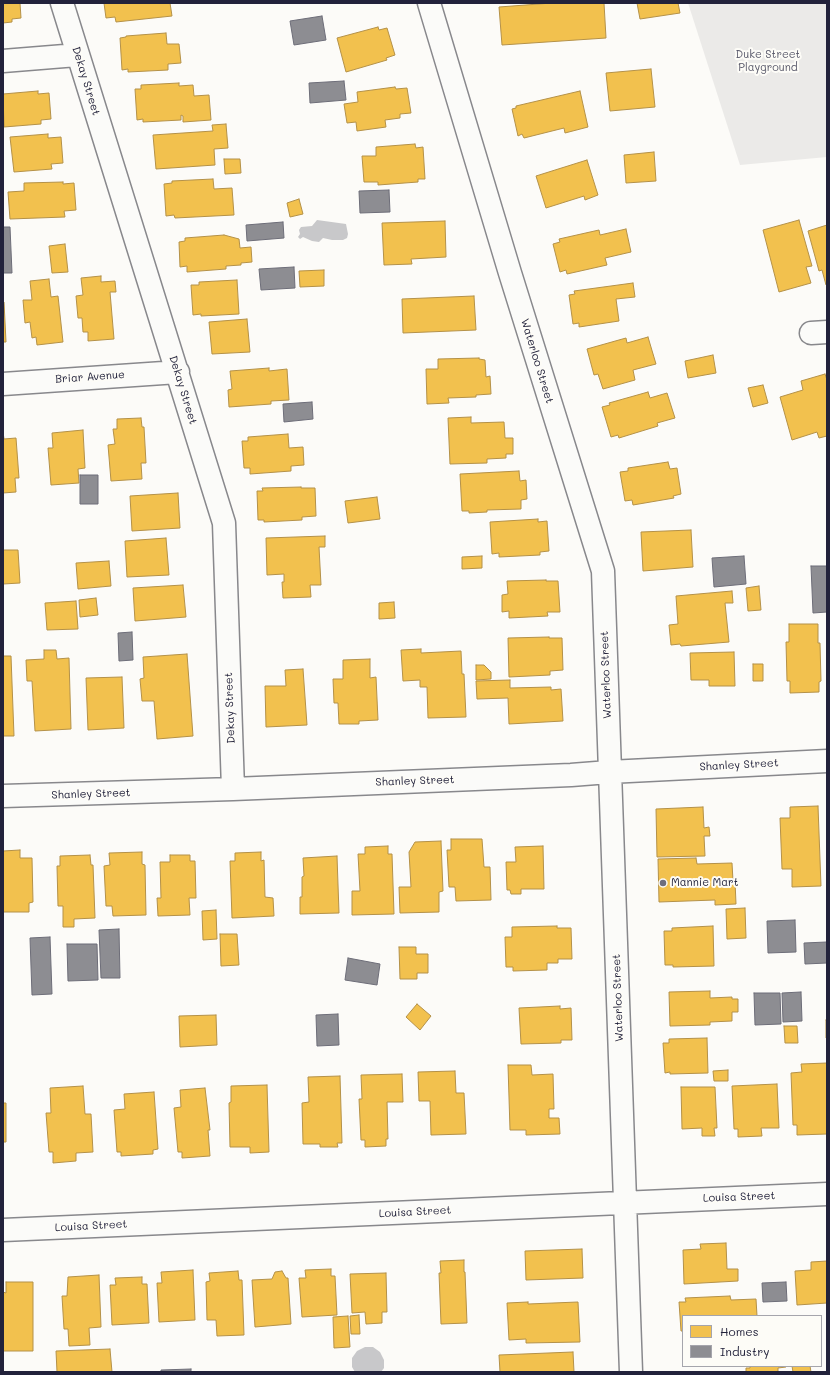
<!DOCTYPE html>
<html>
<head>
<meta charset="utf-8">
<style>
	body { margin:0 }
	#map { position:relative; width:830px; height:1375px; overflow:hidden; background:#fcfbf8; font-family:Mali,sans-serif }
	canvas { display:block }
	.frame { position:absolute; inset:0; border:4px solid #22223b; pointer-events:none }
	.legend { position:absolute; left:682px; top:1315px; width:140px; height:52px; box-sizing:border-box; background:#fdfcf7; border:1px solid #a5a5ac; margin:0; padding:5px 7px; list-style:none; font-size:12px; color:#22223b }
	.legend li { display:flex; align-items:center; gap:8px; height:20px }
	.legend b { width:20px; border:1px solid #a5a5ac }
</style>
</head>
<body>
<div id="map">
<canvas width="830" height="1375"></canvas>
<div class="frame"></div>
<ul class="legend">
<li><b style="height:11px;background:#f2c14e"></b>Homes</li>
<li><b style="height:11px;background:#8d8d92"></b>Industry</li>
</ul>
</div>
<script>
const c = document.querySelector('canvas').getContext('2d');
c.lineJoin = 'round';
function paint(path, color) { c.fillStyle = color; c.fill(path, 'evenodd'); }
const poly = rows => new Path2D(rows.map(r => 'M' + r).join(''));
function strokePath(path, color, width, dash) { c.strokeStyle = color; c.lineWidth = width; c.lineCap = dash ? 'butt' : 'round'; c.setLineDash(dash || []); c.stroke(path); }
function label(font, color, halo, rows, align = 'center') {
  c.font = font + ' Mali,sans-serif'; c.lineWidth = 4; c.setLineDash([]); c.textBaseline = 'middle'; c.strokeStyle = halo; c.fillStyle = color; for (const [text, x, y, turn = 0] of rows) {
    c.save(); c.translate(x, y); c.rotate((+turn || 0) * Math.PI / 180); c.textAlign = isNaN(turn) ? turn : align; if (halo) c.strokeText(text, 0, 0); c.fillText(text, 0, 0); c.restore();
  }
}
const green = poly([
	[688,3,827,3,827,157,740,165]
]);
const water = poly([
	[317,220,346,224,348,234,347,238,343,240,332,240,323,238,319,242,312,241,303,237,300,239,298,237,300,234,299,230,301,227,312,226],
	[365,1347,373,1347,380,1352,384,1360,384,1368,381,1372,355,1372,352,1367,352,1358,357,1351]
]);
const homes = poly([
	[3,3,20,3,21,18,12,19,12,22,3,23,3,3],
	[104,3,170,3,172,16,116,22,115,17,106,18,104,3],
	[552,3,604,3,606,38,502,45,499,7,552,3],
	[637,3,678,3,680,13,640,19,637,3],
	[378,27,379,30,387,28,395,55,386,58,387,60,346,72,337,38,378,27],
	[166,33,167,44,179,44,181,63,168,64,168,70,128,72,128,69,122,70,120,38,126,37,126,36,166,33],
	[651,69,655,107,610,111,606,73,651,69],
	[179,83,179,86,193,85,194,96,209,95,211,120,183,122,183,116,181,115,181,120,143,122,143,119,137,120,135,89,141,89,141,85,179,83],
	[395,87,396,89,407,88,411,113,400,114,400,118,385,120,386,127,357,131,356,122,347,123,344,104,358,102,357,92,395,87],
	[38,91,38,94,49,93,51,119,41,120,41,124,4,127,3,94,38,91],
	[580,91,588,127,565,133,564,128,524,138,522,134,518,136,512,109,516,108,516,106,580,91],
	[226,124,228,148,214,149,215,165,156,169,153,135,213,131,212,125,226,124],
	[48,134,48,138,61,137,63,163,51,164,52,169,14,172,10,137,48,134],
	[415,144,416,148,423,147,425,179,418,179,418,182,378,185,378,182,364,182,362,156,376,156,376,147,415,144],
	[654,152,656,181,626,183,624,155,654,152],
	[224,159,240,159,241,173,225,174,224,159],
	[587,160,598,195,585,200,584,196,546,208,536,176,587,160],
	[213,179,214,189,232,188,234,215,175,218,174,215,166,216,164,184,172,183,172,181,213,179],
	[63,182,63,184,74,183,76,210,64,211,65,217,10,219,8,192,24,191,24,183,63,182],
	[299,199,303,214,290,217,287,203,299,199],
	[799,220,812,266,806,267,811,283,779,292,763,230,799,220],
	[445,221,446,257,411,259,412,264,384,265,382,223,445,221],
	[827,225,827,285,826,285,822,270,819,271,808,231,827,225],
	[626,229,631,252,605,258,607,265,567,274,566,270,560,272,553,244,560,242,559,239,599,230,600,235,626,229],
	[224,235,239,239,240,248,251,247,252,262,241,263,241,265,226,266,226,269,187,272,187,266,180,267,179,242,185,241,185,238,224,235],
	[65,244,68,272,52,273,49,246,65,244],
	[324,270,324,286,300,287,299,271,324,270],
	[101,276,101,282,115,281,116,292,110,292,114,339,88,341,88,332,83,332,82,318,78,318,76,296,83,295,81,278,101,276],
	[49,279,51,297,58,296,63,342,37,345,36,337,32,338,30,322,25,323,23,300,32,300,30,281,49,279],
	[237,280,239,314,201,316,201,314,193,315,191,285,199,285,199,282,237,280],
	[633,283,635,297,616,299,619,321,579,327,579,323,573,324,569,295,575,294,574,291,633,283],
	[474,296,476,330,403,333,402,299,474,296],
	[3,302,4,302,6,342,3,342,3,302],
	[247,319,250,352,212,354,209,322,247,319],
	[648,337,656,364,633,370,635,380,603,389,598,374,594,375,587,349,626,338,627,343,648,337],
	[713,355,716,373,688,378,685,361,713,355],
	[479,358,479,359,485,360,486,377,490,376,491,394,476,395,476,397,448,398,449,403,427,404,426,369,438,369,438,359,479,358],
	[269,368,269,371,287,369,289,400,271,401,271,404,229,407,228,390,232,389,230,371,269,368],
	[825,374,827,380,827,436,819,438,817,432,792,440,780,397,803,390,801,381,825,374],
	[763,385,768,403,753,407,748,388,763,385],
	[648,392,650,398,667,393,675,418,657,423,658,426,619,438,618,435,611,437,602,407,610,405,609,403,648,392],
	[471,417,471,423,504,422,505,438,513,438,513,454,506,454,506,458,487,459,487,463,450,464,448,418,471,417],
	[141,418,142,427,144,427,146,463,141,463,142,479,111,481,108,445,115,444,113,429,117,429,117,419,141,418],
	[83,430,85,468,78,469,79,483,51,485,48,448,53,448,52,433,83,430],
	[3,432,4,439,16,438,19,478,15,478,16,492,3,493,3,432],
	[288,434,289,448,303,447,304,465,291,466,291,471,250,474,250,468,244,468,242,441,248,441,248,437,288,434],
	[668,462,670,469,677,468,681,494,673,496,674,498,633,505,632,500,625,501,620,472,628,471,628,468,668,462],
	[519,471,520,481,526,480,527,499,521,500,521,509,487,510,487,512,469,513,469,511,462,511,460,474,519,471],
	[301,487,301,488,315,488,316,516,302,517,302,520,264,522,264,520,258,520,257,491,263,491,262,488,301,487],
	[178,493,180,528,132,531,130,496,178,493],
	[377,497,380,519,348,523,345,501,377,497],
	[538,519,538,522,547,521,549,551,540,552,540,555,499,557,499,553,492,554,490,522,538,519],
	[691,530,693,567,643,571,641,532,691,530],
	[325,536,325,547,319,547,321,585,310,585,311,597,283,598,282,582,284,582,284,574,267,575,266,538,325,536],
	[166,538,169,575,127,577,125,541,166,538],
	[3,550,18,550,20,583,3,584,3,550],
	[482,556,482,568,462,569,462,557,482,556],
	[109,561,111,586,78,589,76,563,109,561],
	[546,580,546,581,558,581,560,612,547,612,548,616,509,618,509,611,502,612,502,595,508,594,507,581,546,580],
	[183,585,186,617,135,621,133,588,183,585],
	[759,586,761,610,748,611,746,588,759,586],
	[732,591,733,603,725,603,729,642,681,646,680,644,671,645,669,625,678,624,676,596,732,591],
	[96,598,98,615,80,617,79,600,96,598],
	[76,601,78,629,47,630,45,603,76,601],
	[394,602,395,618,379,619,379,603,394,602],
	[789,624,818,624,818,643,820,643,821,681,819,682,819,692,790,693,790,681,787,681,786,642,789,642,789,624],
	[549,637,549,638,562,638,563,670,550,671,550,675,509,677,508,638,549,637],
	[421,649,421,653,461,651,462,674,464,674,466,717,428,718,427,687,420,687,420,680,403,681,401,650,421,649],
	[44,650,56,650,57,659,69,658,71,729,35,731,32,681,27,681,26,660,44,659,44,650],
	[734,652,735,686,709,686,709,680,691,680,690,653,734,652],
	[187,654,193,736,157,739,154,701,142,701,140,679,144,678,143,657,187,654],
	[3,656,11,656,14,736,3,736,3,656],
	[370,659,370,678,376,677,378,720,359,721,359,724,339,724,338,703,334,703,333,679,343,679,343,660,370,659],
	[753,664,763,664,763,681,753,681,753,664],
	[476,665,484,665,491,672,491,679,476,680,476,665],
	[303,669,307,725,266,727,265,686,286,686,285,670,303,669],
	[122,677,124,728,88,730,86,678,122,677],
	[510,680,510,688,551,687,551,690,561,689,563,721,509,724,508,698,477,699,476,681,510,680],
	[818,806,821,886,792,887,792,869,782,869,780,818,790,818,790,807,818,806],
	[703,807,704,828,709,827,710,836,704,836,705,856,657,857,656,809,703,807],
	[451,839,482,839,484,867,490,867,491,900,456,901,455,887,449,887,447,850,451,850,451,839],
	[441,841,443,891,439,892,439,912,400,913,399,887,411,887,409,852,415,842,441,841],
	[388,846,388,854,392,854,394,914,352,915,352,891,360,891,358,854,365,854,365,847,388,846],
	[543,846,544,889,521,889,521,894,511,894,510,890,507,890,506,862,516,862,515,847,543,846],
	[20,850,20,858,32,858,33,902,29,903,29,912,3,912,3,851,20,850],
	[142,852,142,864,145,865,146,915,113,916,112,906,106,906,104,866,110,865,109,853,142,852],
	[261,852,261,861,264,860,265,897,273,898,274,916,232,918,230,861,235,861,235,853,261,852],
	[90,855,91,865,93,865,95,918,74,919,74,927,63,927,63,906,58,906,57,866,60,866,60,856,90,855],
	[170,855,190,855,190,861,195,861,196,898,189,898,190,915,158,916,157,898,161,898,160,862,170,862,170,855],
	[337,856,339,913,300,914,300,897,302,897,302,877,304,876,303,858,337,856],
	[696,858,697,864,732,863,733,881,735,881,736,904,715,905,715,900,659,902,658,859,696,858],
	[745,908,746,938,727,939,726,909,745,908],
	[216,910,217,939,203,940,202,911,216,910],
	[557,926,557,928,571,928,572,959,558,959,558,963,547,963,547,970,513,971,513,967,506,967,505,937,512,937,512,927,557,926],
	[713,926,714,966,673,967,673,965,665,965,664,931,672,931,672,928,713,926],
	[220,934,237,934,239,965,221,966,220,934],
	[399,947,416,947,416,954,428,954,428,973,417,973,417,979,400,979,399,947],
	[710,991,710,998,732,997,732,999,738,999,738,1012,732,1012,732,1021,710,1022,710,1025,670,1026,669,992,710,991],
	[417,1004,431,1016,420,1030,406,1017,417,1004],
	[560,1006,560,1009,571,1008,572,1040,561,1040,561,1043,521,1044,519,1008,560,1006],
	[216,1015,217,1045,180,1047,179,1016,216,1015],
	[826,1020,827,1020,827,1038,826,1038,826,1020],
	[784,1026,797,1026,798,1043,785,1043,784,1026],
	[707,1038,708,1073,670,1074,670,1072,665,1073,663,1043,669,1043,669,1039,707,1038],
	[827,1063,827,1134,797,1135,797,1125,793,1125,791,1073,802,1072,801,1064,827,1063],
	[508,1065,531,1065,532,1075,553,1074,554,1109,549,1109,549,1118,559,1118,560,1134,526,1135,526,1130,510,1130,508,1065],
	[728,1070,728,1081,714,1081,713,1071,728,1070],
	[455,1071,456,1093,464,1093,466,1134,431,1135,430,1101,419,1101,418,1072,455,1071],
	[402,1074,403,1102,387,1102,388,1139,386,1139,386,1146,365,1147,365,1140,361,1140,359,1099,362,1099,361,1075,402,1074],
	[340,1076,342,1143,337,1143,338,1147,320,1147,320,1144,303,1144,302,1103,309,1102,308,1077,340,1076],
	[777,1084,779,1128,761,1128,762,1136,738,1137,738,1129,734,1129,732,1086,777,1084],
	[267,1085,269,1152,250,1153,250,1147,230,1147,229,1103,231,1102,231,1086,267,1085],
	[83,1086,85,1114,91,1114,93,1152,76,1153,76,1161,53,1163,53,1152,49,1152,46,1113,51,1113,50,1088,83,1086],
	[681,1087,715,1087,717,1128,714,1128,715,1136,702,1136,702,1128,682,1129,681,1087],
	[205,1088,210,1130,208,1130,210,1156,182,1158,182,1152,178,1152,174,1108,181,1107,180,1090,205,1088],
	[154,1092,158,1149,153,1150,153,1154,121,1156,121,1152,117,1152,114,1110,125,1109,124,1094,154,1092],
	[3,1103,6,1103,6,1142,3,1142,3,1103],
	[726,1243,727,1269,738,1269,738,1281,684,1284,683,1250,701,1249,700,1244,726,1243],
	[582,1249,583,1278,526,1280,525,1251,582,1249],
	[464,1260,464,1272,465,1272,467,1323,441,1324,439,1273,441,1273,440,1261,464,1260],
	[827,1261,827,1303,797,1305,795,1271,811,1270,811,1262,827,1261],
	[331,1269,331,1276,335,1276,337,1315,302,1317,299,1278,306,1278,305,1270,331,1269],
	[193,1270,195,1320,159,1322,157,1283,162,1283,161,1272,193,1270],
	[238,1271,239,1280,242,1280,244,1335,217,1336,216,1320,207,1320,206,1282,210,1281,209,1273,238,1271],
	[282,1271,286,1278,288,1278,291,1324,255,1327,252,1280,272,1279,275,1272,282,1271],
	[386,1273,387,1312,382,1312,382,1323,366,1324,365,1312,352,1313,350,1274,386,1273],
	[99,1275,101,1327,89,1328,90,1345,69,1346,68,1329,64,1329,62,1296,67,1296,68,1277,99,1275],
	[142,1277,142,1284,147,1284,149,1323,112,1325,110,1285,116,1285,115,1278,142,1277],
	[6,1282,33,1282,33,1351,3,1351,3,1292,6,1293,6,1282],
	[730,1296,731,1300,756,1299,757,1316,683,1316,683,1331,681,1331,679,1302,686,1302,685,1298,730,1296],
	[528,1302,528,1304,578,1302,580,1342,526,1343,526,1339,509,1340,507,1303,528,1302],
	[359,1315,360,1334,351,1334,350,1316,359,1315],
	[348,1316,350,1347,334,1348,333,1317,348,1316],
	[110,1349,112,1372,57,1372,56,1351,110,1349],
	[573,1352,574,1372,500,1372,499,1355,573,1352],
	[750,1366,786,1366,786,1367,778,1368,778,1372,746,1372,746,1368,750,1368,750,1366],
	[792,1366,810,1366,811,1372,793,1372,792,1366]
]);
const industry = poly([
	[322,16,326,40,294,45,290,21,322,16],
	[344,81,346,100,310,103,309,83,344,81],
	[389,190,390,212,360,213,359,191,389,190],
	[283,222,284,238,247,241,246,225,283,222],
	[3,227,10,227,12,273,3,273,3,227],
	[294,267,295,288,261,290,259,269,294,267],
	[312,402,313,419,284,422,283,404,312,402],
	[80,475,98,475,98,504,80,504,80,475],
	[744,556,746,584,714,587,712,558,744,556],
	[811,566,827,566,827,612,813,613,811,566],
	[132,632,133,660,119,661,118,633,132,632],
	[795,920,796,952,768,953,767,921,795,920],
	[119,929,120,978,101,978,99,930,119,929],
	[50,937,52,994,32,995,30,938,50,937],
	[827,942,827,963,805,964,804,943,827,942],
	[67,944,97,944,98,980,68,981,67,944],
	[348,958,380,964,377,985,345,980,348,958],
	[801,992,802,1021,783,1022,782,993,801,992],
	[754,993,780,993,781,1024,755,1025,754,993],
	[338,1014,339,1045,317,1046,316,1015,338,1014],
	[786,1282,787,1301,763,1302,762,1283,786,1282],
	[191,1369,191,1372,161,1372,161,1370,191,1369]
]);
const street = poly([
	[62,3,224,523,233,789],
	[429,3,510,273,603,571,631,1372],
	[3,61,77,55],
	[811,333,827,332],
	[3,384,178,372],
	[3,796,233,789,571,775,609,772,827,761],
	[3,1230,827,1194]
]);
const markers = [
	[663,883,4,"#6e6e7d"]
];
const parkNames = [
	["Duke Street",768,55],
	["Playground",768,68]
];
const streetNames = [
	["Dekay Street",86,81,73],
	["Waterloo Street",537,361,73],
	["Briar Avenue",90,377,-4],
	["Dekay Street",183,390,73],
	["Waterloo Street",606,675,-92],
	["Dekay Street",230,708,-92],
	["Shanley Street",739,765,-3],
	["Shanley Street",415,781,-2],
	["Shanley Street",91,794,-2],
	["Waterloo Street",618,998,-92],
	["Louisa Street",739,1197,-2],
	["Louisa Street",415,1212,-3],
	["Louisa Street",91,1226,-3]
];
const poiNames = [
	["Mannie Mart",671,883]
];
paint(green, '#ebeae8');
paint(water, '#c8c8ca');
paint(homes, '#f2c14e');
strokePath(homes, '#b49148', 1);
paint(industry, '#8d8d92');
strokePath(industry, '#6d6d78', 1);
strokePath(street, '#88888c', 25);
strokePath(street, '#fbfbf9', 22);
for (const [x, y, r, color] of markers) { const dot = new Path2D(); dot.arc(x, y, r, 0, 2 * Math.PI); c.fillStyle = color; c.fill(dot); strokePath(dot, '#fdfcf7', 1.5); }
label('11px', '#5a5a6b', '#fdfcf7', parkNames);
label('11px', '#22223b', '#fdfcf7', streetNames);
label('11px', '#22223b', '#fdfcf7', poiNames, 'left');
</script>
</body>
</html>
